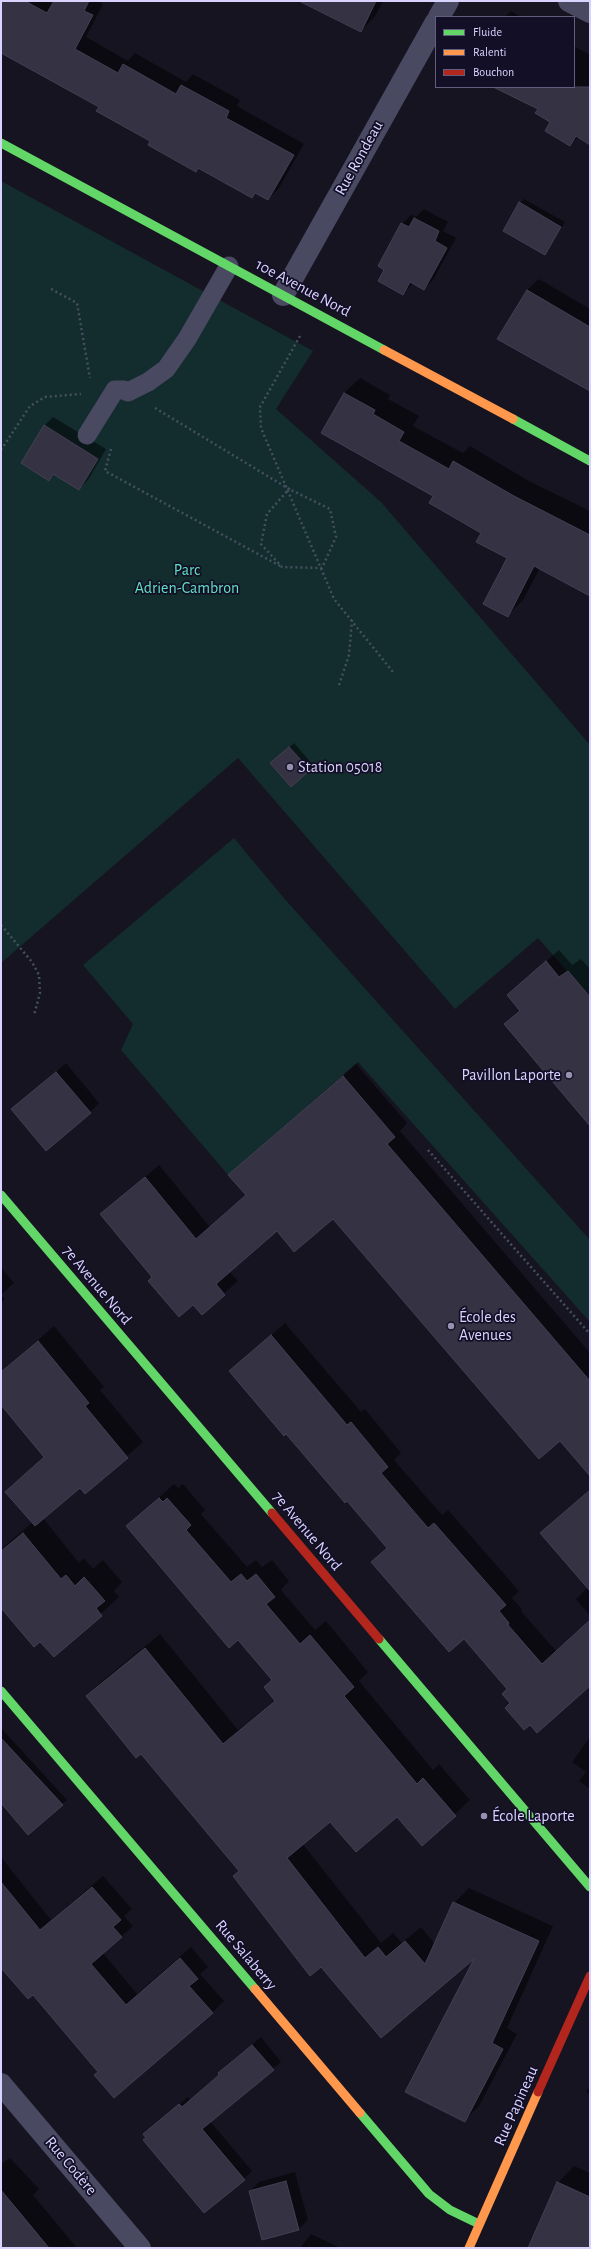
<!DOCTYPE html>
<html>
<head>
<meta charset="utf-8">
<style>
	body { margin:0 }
	#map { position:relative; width:591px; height:2249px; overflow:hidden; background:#161421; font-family:"Alegreya Sans",sans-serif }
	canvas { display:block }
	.frame { position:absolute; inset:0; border:2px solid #d9d4ff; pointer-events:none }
	.legend { position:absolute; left:435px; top:16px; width:140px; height:72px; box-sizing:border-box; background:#130f26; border:1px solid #625e7d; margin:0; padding:5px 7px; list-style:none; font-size:12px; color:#d9d4ff }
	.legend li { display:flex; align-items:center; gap:8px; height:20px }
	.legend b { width:20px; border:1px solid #625e7d }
</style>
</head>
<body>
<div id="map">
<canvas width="591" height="2249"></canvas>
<div class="frame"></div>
<ul class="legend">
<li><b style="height:5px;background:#63d668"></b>Fluide</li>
<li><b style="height:5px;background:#ff974d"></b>Ralenti</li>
<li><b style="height:5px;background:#b3261e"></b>Bouchon</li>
</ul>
</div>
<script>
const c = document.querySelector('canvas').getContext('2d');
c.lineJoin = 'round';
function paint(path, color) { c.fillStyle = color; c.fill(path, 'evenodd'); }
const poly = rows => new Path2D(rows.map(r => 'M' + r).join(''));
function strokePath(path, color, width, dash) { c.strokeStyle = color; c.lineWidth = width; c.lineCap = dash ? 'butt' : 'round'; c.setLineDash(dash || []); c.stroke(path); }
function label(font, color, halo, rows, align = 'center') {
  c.font = font + ' "Alegreya Sans",sans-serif'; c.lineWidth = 3.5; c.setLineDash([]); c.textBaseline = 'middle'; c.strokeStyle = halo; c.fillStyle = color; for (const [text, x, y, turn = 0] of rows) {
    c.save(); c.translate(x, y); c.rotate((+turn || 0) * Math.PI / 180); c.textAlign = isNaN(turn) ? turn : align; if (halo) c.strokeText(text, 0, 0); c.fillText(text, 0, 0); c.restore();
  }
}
const green = poly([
	[1,181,313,351,276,409,381,502,590,745,590,997,538,938,455,1009,238,758,1,963],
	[234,838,283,897,590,1240,590,1322,358,1062,228,1175,121,1050,133,1024,83,965]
]);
const shadow = poly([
	[1,1,98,1,103,4,86,37,128,61,135,53,186,82,193,74,240,100,237,106,304,144,279,188,268,199,256,192,252,197,199,168,196,170,100,106,2,53,1,54],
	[322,1,383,1,376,15,361,31],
	[511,11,521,17,505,17],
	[574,46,590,55,590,138,579,136,570,145,539,109,496,87,574,87],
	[524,199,565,222,545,254,520,203],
	[424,209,448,222,443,231,456,238,433,280,424,289,413,283,403,294,386,269,402,224,411,215,416,217],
	[539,279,590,309,590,390,527,290],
	[360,378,390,395,388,399,419,416,413,426,463,453,470,446,529,481,590,511,590,595,540,568,523,600,508,615,508,558,482,533,435,496,322,433,344,393],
	[53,417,106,449,88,480,79,489,54,474,49,479,44,426],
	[294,743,313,765,309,770,276,759],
	[559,950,572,965,581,959,590,969,590,1124,506,1024,521,1010,508,995],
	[66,1063,99,1103,90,1112,12,1109],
	[356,1064,407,1123,400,1131,590,1353,590,1474,560,1439,333,1217,277,1230,229,1271,238,1281,202,1313,193,1304,153,1277,102,1214,159,1165,210,1227,247,1195,230,1175],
	[1,1267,14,1283,1,1295,5,1299,1,1304],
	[285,1323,361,1412,365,1409,401,1453,394,1460,442,1515,448,1510,519,1591,512,1598,522,1609,521,1611,556,1651,590,1621,590,1685,512,1703,508,1689,464,1638,372,1562,387,1547,348,1500,231,1371],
	[54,1326,104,1387,100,1390,143,1442,85,1493,80,1487,43,1518,79,1563,84,1558,93,1569,103,1560,122,1582,114,1591,119,1597,54,1656,40,1641,1,1606,1,1549,33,1522,6,1492,44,1456,1,1403,1,1372],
	[174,1484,178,1488,183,1484,205,1510,201,1514,247,1567,256,1560,262,1567,272,1560,289,1581,281,1590,315,1630,326,1621,368,1672,359,1681,433,1770,439,1764,470,1800,423,1844,397,1815,330,1820,302,1843,381,1943,393,1933,402,1943,421,1927,435,1944,454,1903,469,1888,553,1926,507,2028,517,2034,479,2106,464,2121,477,1955,381,2037,141,1753,87,1696,102,1681,160,1634,238,1730,275,1700,265,1687,273,1679,239,1639,127,1526],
	[590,1490,590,1616,576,1599,588,1587,541,1533],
	[1,1728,67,1800,62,1804,1,1785],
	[590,1737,590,1789,579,1781,586,1772,572,1762],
	[1,1857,51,1920,103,1876,132,1909,124,1916,133,1926,103,1953,137,1994,191,1947,208,1967,200,1974,224,2001,212,2013,99,2071,33,1993,1,1967],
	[261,2037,281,2062,210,2121,252,2171,244,2179,153,2126,188,2097,190,2100,220,2075,219,2073,227,2065],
	[590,2087,590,2096,586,2091],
	[10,2158,39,2189,33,2195,77,2248,1,2248,1,2164],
	[574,2166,590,2173,590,2248,529,2248,558,2183],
	[295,2172,308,2220,299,2229,263,2239,250,2191,259,2182],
	[311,2234,341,2248,300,2248]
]);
const building = poly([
	[1,1,25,1,47,13,54,1,89,1,84,11,93,15,75,49,118,73,123,64,176,94,181,85,229,111,226,118,294,155,268,200,255,193,252,198,198,168,196,172,148,145,150,141,96,111,99,107,1,53,1,1],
	[299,1,376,1,361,32,299,1],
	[493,87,590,87,590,145,576,136,570,146,545,131,550,122,535,113,538,109,493,87],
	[519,202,561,227,545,255,503,231,519,202],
	[414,218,439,231,435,241,447,248,424,290,410,282,403,295,378,281,384,270,378,266,401,223,409,227,414,218],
	[527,290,590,327,590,391,497,339,527,290],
	[344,393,375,410,373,414,404,432,399,441,449,469,453,461,514,496,590,535,590,596,534,566,508,617,483,604,507,558,476,542,481,533,429,503,433,496,321,433,344,393],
	[44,425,98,459,79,490,53,474,49,481,21,463,44,425],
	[289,747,310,770,291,787,270,763,289,747],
	[546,961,559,977,568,971,590,997,590,1126,504,1024,520,1011,507,995,546,961],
	[56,1072,91,1113,46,1151,11,1109,56,1072],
	[343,1076,395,1137,387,1144,590,1381,590,1476,560,1441,539,1459,333,1219,294,1252,277,1231,216,1284,225,1295,202,1315,193,1305,179,1317,148,1281,152,1277,100,1214,145,1177,196,1239,246,1195,228,1175,343,1076],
	[271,1335,347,1425,351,1422,388,1467,381,1473,428,1528,434,1523,506,1605,499,1611,509,1623,508,1625,542,1664,590,1620,590,1686,537,1733,530,1725,524,1730,505,1708,510,1703,502,1694,507,1689,464,1639,449,1652,371,1562,387,1548,347,1501,345,1503,286,1434,284,1436,229,1371,271,1335],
	[38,1341,89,1403,85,1406,128,1458,85,1494,80,1488,35,1526,5,1492,44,1457,1,1405,1,1372,38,1341],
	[590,1490,590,1591,540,1533,590,1490],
	[159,1498,163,1502,167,1498,191,1525,186,1530,231,1582,241,1574,247,1581,256,1574,275,1597,266,1604,300,1644,310,1635,354,1687,344,1696,417,1784,423,1778,456,1816,422,1846,397,1817,356,1852,330,1822,287,1858,365,1958,378,1947,386,1957,405,1941,425,1964,453,1902,539,1941,492,2043,503,2049,465,2122,405,2092,474,1959,381,2038,321,1967,310,1976,233,1876,239,1871,141,1754,136,1758,86,1696,145,1648,223,1744,275,1701,264,1687,272,1680,238,1640,229,1648,126,1526,159,1498],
	[23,1533,61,1579,66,1575,75,1586,84,1577,105,1601,96,1608,102,1616,54,1657,40,1642,34,1647,1,1608,1,1551,23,1533],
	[1,1738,63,1805,28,1835,1,1803,1,1738],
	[1,1882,40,1930,92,1887,121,1920,113,1927,122,1937,91,1964,126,2005,180,1958,198,1979,189,1986,213,2013,114,2098,94,2075,98,2072,33,1995,28,1999,1,1968,1,1882],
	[252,2045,274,2070,202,2129,245,2180,204,2213,143,2140,146,2138,143,2134,179,2104,182,2107,219,2075,218,2073,252,2045],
	[286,2181,299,2230,262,2240,249,2191,286,2181],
	[557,2182,590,2197,590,2248,528,2248,557,2182],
	[1,2190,49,2248,1,2248,1,2190]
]);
const path = poly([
	[51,289,77,303,90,378],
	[300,336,260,407,261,428,334,599,393,672],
	[155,408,289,489,267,514,261,544,282,567,322,568,336,537,330,509,289,489],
	[111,449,105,471,282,567],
	[1,450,30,406,45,397,81,394],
	[339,685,349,655,352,620],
	[1,925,32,962,39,975,40,993,34,1015],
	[428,1150,590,1334]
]);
const lane = poly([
	[87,435,115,390,124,390,128,392,148,382,166,369,187,339,229,266]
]);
const street = poly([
	[569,1,590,12],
	[439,17,448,1],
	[283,295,436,22],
	[1,2084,140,2248]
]);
const fast = poly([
	[1,143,384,350],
	[513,419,590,461],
	[1,1195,272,1513],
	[379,1639,590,1887],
	[1,1691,255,1989],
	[360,2113,429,2194,450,2210,479,2224]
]);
const slow = poly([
	[384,350,513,419],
	[255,1989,360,2113],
	[469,2248,538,2092]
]);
const jam = poly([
	[272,1513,379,1639],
	[538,2092,590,1976]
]);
const markers = [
	[290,767,4,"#9591b1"],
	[569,1075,4,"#9591b1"],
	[451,1326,4,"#9591b1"],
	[484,1816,4,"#9591b1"]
];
const streetNames = [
	["Rue Rondeau",359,158,-61],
	["10e Avenue Nord",303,288,28],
	["7e Avenue Nord",97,1285,50],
	["7e Avenue Nord",307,1531,50],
	["Rue Salaberry",246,1955,50],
	["Rue Papineau",516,2106,-66],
	["Rue Codère",71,2166,50]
];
const parkNames = [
	["Parc",187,570],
	["Adrien-Cambron",187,588]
];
const poiNames = [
	["Station 05018",298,767],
	["Pavillon Laporte",561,1075,"right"],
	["École des",459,1317],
	["Avenues",459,1335],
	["École Laporte",492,1816]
];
paint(green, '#132c2d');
paint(shadow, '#0007');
paint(building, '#343243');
strokePath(building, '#433f54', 1);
strokePath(path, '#44505f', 2.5, [2, 3]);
strokePath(lane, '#4a4962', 19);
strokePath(street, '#4a4962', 22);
strokePath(fast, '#63d668', 9);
strokePath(slow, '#ff974d', 9);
strokePath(jam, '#b3261e', 9);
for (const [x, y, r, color] of markers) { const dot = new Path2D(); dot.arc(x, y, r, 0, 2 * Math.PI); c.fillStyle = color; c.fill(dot); strokePath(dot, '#130f26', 1.5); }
label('16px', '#d9d4ff', '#130f26', streetNames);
label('16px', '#5fe0c0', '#130f26', parkNames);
label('16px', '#d9d4ff', '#130f26', poiNames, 'left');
</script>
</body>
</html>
